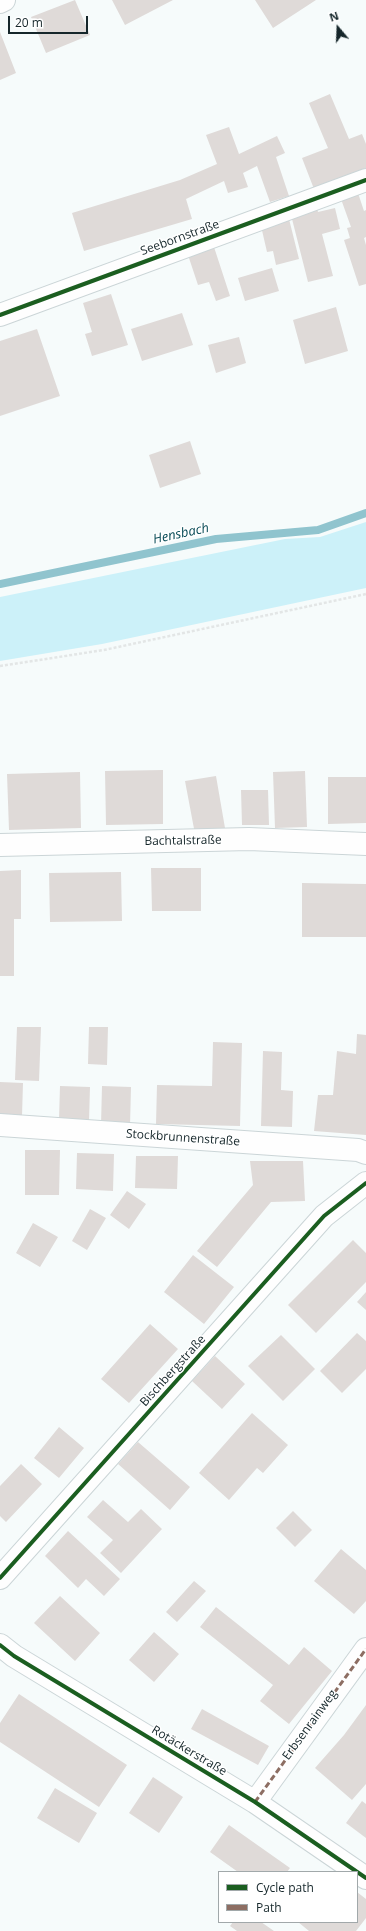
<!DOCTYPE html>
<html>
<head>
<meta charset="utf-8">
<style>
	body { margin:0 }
	#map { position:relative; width:366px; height:1931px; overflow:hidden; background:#f6fbfb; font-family:"Open Sans",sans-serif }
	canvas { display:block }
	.legend { position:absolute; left:218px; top:1871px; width:140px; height:52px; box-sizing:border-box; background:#fff; border:1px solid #a1a8aa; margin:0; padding:5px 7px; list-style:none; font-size:12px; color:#15262a }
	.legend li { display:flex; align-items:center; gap:8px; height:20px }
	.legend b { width:20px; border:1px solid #a1a8aa }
	.north { position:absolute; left:318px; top:8px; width:40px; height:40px; -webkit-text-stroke:3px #fff; paint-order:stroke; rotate:341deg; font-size:11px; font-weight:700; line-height:16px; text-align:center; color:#15262a }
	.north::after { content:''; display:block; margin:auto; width:14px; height:18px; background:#15262a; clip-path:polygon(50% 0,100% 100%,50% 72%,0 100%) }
	.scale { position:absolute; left:8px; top:16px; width:80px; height:18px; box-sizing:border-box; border:2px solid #15262a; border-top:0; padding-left:5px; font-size:12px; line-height:14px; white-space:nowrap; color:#15262a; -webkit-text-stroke:3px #fff; paint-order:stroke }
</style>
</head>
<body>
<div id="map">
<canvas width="366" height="1931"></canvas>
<ul class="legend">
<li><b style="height:5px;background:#1b5e20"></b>Cycle path</li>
<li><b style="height:5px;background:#8d6e63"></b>Path</li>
</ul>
<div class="north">N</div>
<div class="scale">20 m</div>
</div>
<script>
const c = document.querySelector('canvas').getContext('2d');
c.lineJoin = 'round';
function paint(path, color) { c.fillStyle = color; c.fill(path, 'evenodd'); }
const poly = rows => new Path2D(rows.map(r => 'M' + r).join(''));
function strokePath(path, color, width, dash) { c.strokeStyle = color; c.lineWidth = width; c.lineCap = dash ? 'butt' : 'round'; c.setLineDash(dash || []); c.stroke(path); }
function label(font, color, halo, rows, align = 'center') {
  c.font = font + ' "Open Sans",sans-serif'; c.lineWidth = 3; c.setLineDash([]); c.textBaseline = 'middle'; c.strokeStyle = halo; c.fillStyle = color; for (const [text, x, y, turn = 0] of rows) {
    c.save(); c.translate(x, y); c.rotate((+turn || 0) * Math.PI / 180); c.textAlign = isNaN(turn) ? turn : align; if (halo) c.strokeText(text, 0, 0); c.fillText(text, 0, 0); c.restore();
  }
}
const green = poly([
	[366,522,366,588,102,644,0,661,0,597,285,539,320,537]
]);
const stream = poly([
	[0,584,216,539,318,530,366,513]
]);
const building = poly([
	[75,0,90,35,46,53,31,17],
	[112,0,173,0,125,25],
	[255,0,316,0,273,28],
	[0,32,16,73,0,80],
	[330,94,349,139,362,134,366,144,366,168,314,189,302,158,328,148,309,103],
	[229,127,239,154,277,136,285,153,276,157,289,196,270,202,257,166,243,173,248,187,228,193,224,181,186,199,192,219,84,251,72,213,180,180,217,164,206,135],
	[358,193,364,211,366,210,366,237,364,238,366,245,366,284,359,286,344,240,350,238,347,228,351,227,341,199],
	[317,208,318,212,335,208,340,229,322,234,333,276,308,282,291,215],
	[289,219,299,259,276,265,273,251,267,252,261,226],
	[214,247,230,296,216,301,209,282,198,285,188,255],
	[272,268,279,291,245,301,238,278],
	[111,294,128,345,92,356,85,334,92,332,83,303],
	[336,307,348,351,305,364,293,320],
	[182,313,193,345,142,361,131,329],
	[37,329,60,396,0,416,0,341],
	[239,337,246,363,216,373,208,345],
	[190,441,201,474,160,488,149,455],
	[163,770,163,824,106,825,105,771],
	[305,771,307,827,275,828,273,772],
	[80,772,81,828,9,830,7,774],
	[216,776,225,828,195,834,185,781],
	[328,777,366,777,366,823,328,824],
	[241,790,268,790,269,825,242,825],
	[151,868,201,868,201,911,152,911],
	[21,870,21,919,14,919,14,976,0,976,0,871],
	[121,872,122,921,50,922,49,873],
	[302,883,366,884,366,937,302,937],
	[17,1027,41,1027,39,1081,15,1080],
	[89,1027,108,1027,107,1065,88,1064],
	[357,1034,366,1035,366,1135,314,1131,318,1095,333,1095,337,1051,356,1054],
	[213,1042,242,1043,240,1126,156,1124,157,1085,212,1086],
	[263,1051,282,1052,281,1090,293,1091,292,1127,261,1126],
	[0,1082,23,1083,22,1116,0,1115],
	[60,1086,90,1087,89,1121,59,1120],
	[102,1086,131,1087,130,1126,101,1125],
	[25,1150,60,1150,59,1195,25,1195],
	[77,1153,114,1154,113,1191,76,1189],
	[136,1156,178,1156,177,1189,135,1188],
	[250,1161,303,1161,305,1201,271,1202,217,1267,197,1251,253,1185],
	[127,1191,146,1204,129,1229,110,1215],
	[90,1209,106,1218,87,1250,72,1241],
	[33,1223,58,1237,40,1267,16,1253],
	[353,1240,366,1253,366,1282,316,1333,288,1305],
	[193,1255,234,1287,204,1324,164,1292],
	[366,1292,366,1310,357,1302],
	[150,1324,178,1349,129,1403,101,1379],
	[357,1333,366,1341,366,1369,342,1393,320,1371],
	[281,1335,315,1369,283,1401,248,1366],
	[215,1356,245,1384,222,1409,192,1381],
	[252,1413,288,1445,263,1473,257,1468,229,1500,199,1473],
	[59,1427,84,1448,59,1478,34,1458],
	[138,1442,190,1487,170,1510,118,1464],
	[21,1464,42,1484,6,1522,0,1516,0,1486],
	[103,1500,128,1522,141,1509,162,1529,121,1573,100,1553,113,1540,87,1517],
	[293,1511,312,1530,295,1547,276,1528],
	[68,1531,120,1579,104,1596,86,1579,78,1588,45,1556],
	[341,1549,366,1570,366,1601,354,1614,314,1581],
	[194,1581,206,1591,177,1622,166,1612],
	[60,1596,100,1633,75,1661,34,1623],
	[216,1607,289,1665,304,1647,332,1671,289,1724,260,1701,273,1685,200,1627],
	[154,1632,179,1654,154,1682,129,1660],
	[19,1694,127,1765,99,1807,0,1742,0,1723],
	[366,1705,366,1784,352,1800,315,1768,344,1735],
	[202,1709,269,1746,258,1765,191,1729],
	[153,1777,183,1797,159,1833,129,1813],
	[55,1788,97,1813,79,1843,37,1818],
	[362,1801,366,1804,366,1838,346,1823],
	[229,1825,290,1868,287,1872,238,1872,210,1852],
	[357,1892,366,1899,366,1918,356,1931,309,1931,298,1922,357,1922],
	[233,1922,261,1922,274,1931,237,1931,230,1926]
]);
const path = poly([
	[0,666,104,650,366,594]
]);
const minor = poly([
	[0,2,4,0],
	[0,315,366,180],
	[0,845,249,839,366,844],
	[0,1125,358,1150,366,1153],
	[0,1578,324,1216,366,1183],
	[0,1645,14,1656,255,1802,366,1878],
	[255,1802,366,1649]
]);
const quiet = poly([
	[255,1802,366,1649]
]);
const cycleway = poly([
	[0,315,366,180],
	[0,1578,324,1216,366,1183],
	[0,1645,14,1656,255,1802,366,1878]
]);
const streetNames = [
	["Seebornstraße",180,238,-20],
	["Bachtalstraße",183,841,-1],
	["Stockbrunnenstraße",183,1138,4],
	["Bischbergstraße",173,1371,-48],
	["Erbsenrainweg",310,1725,-54],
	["Rotäckerstraße",189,1751,31]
];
const waterNames = [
	["Hensbach",181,534,-12]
];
paint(green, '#ccf1f9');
strokePath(stream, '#90c4ce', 8);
paint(building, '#dfdad8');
strokePath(minor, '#cbd5d7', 24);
strokePath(path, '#e3e6e6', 2.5, [3, 2]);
strokePath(minor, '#fefefe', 22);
strokePath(quiet, '#8d6e63', 3, [6, 3]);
strokePath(cycleway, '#1b5e20', 4);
label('12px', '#15262a', '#fff', streetNames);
label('italic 13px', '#074a55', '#fff', waterNames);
</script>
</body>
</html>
